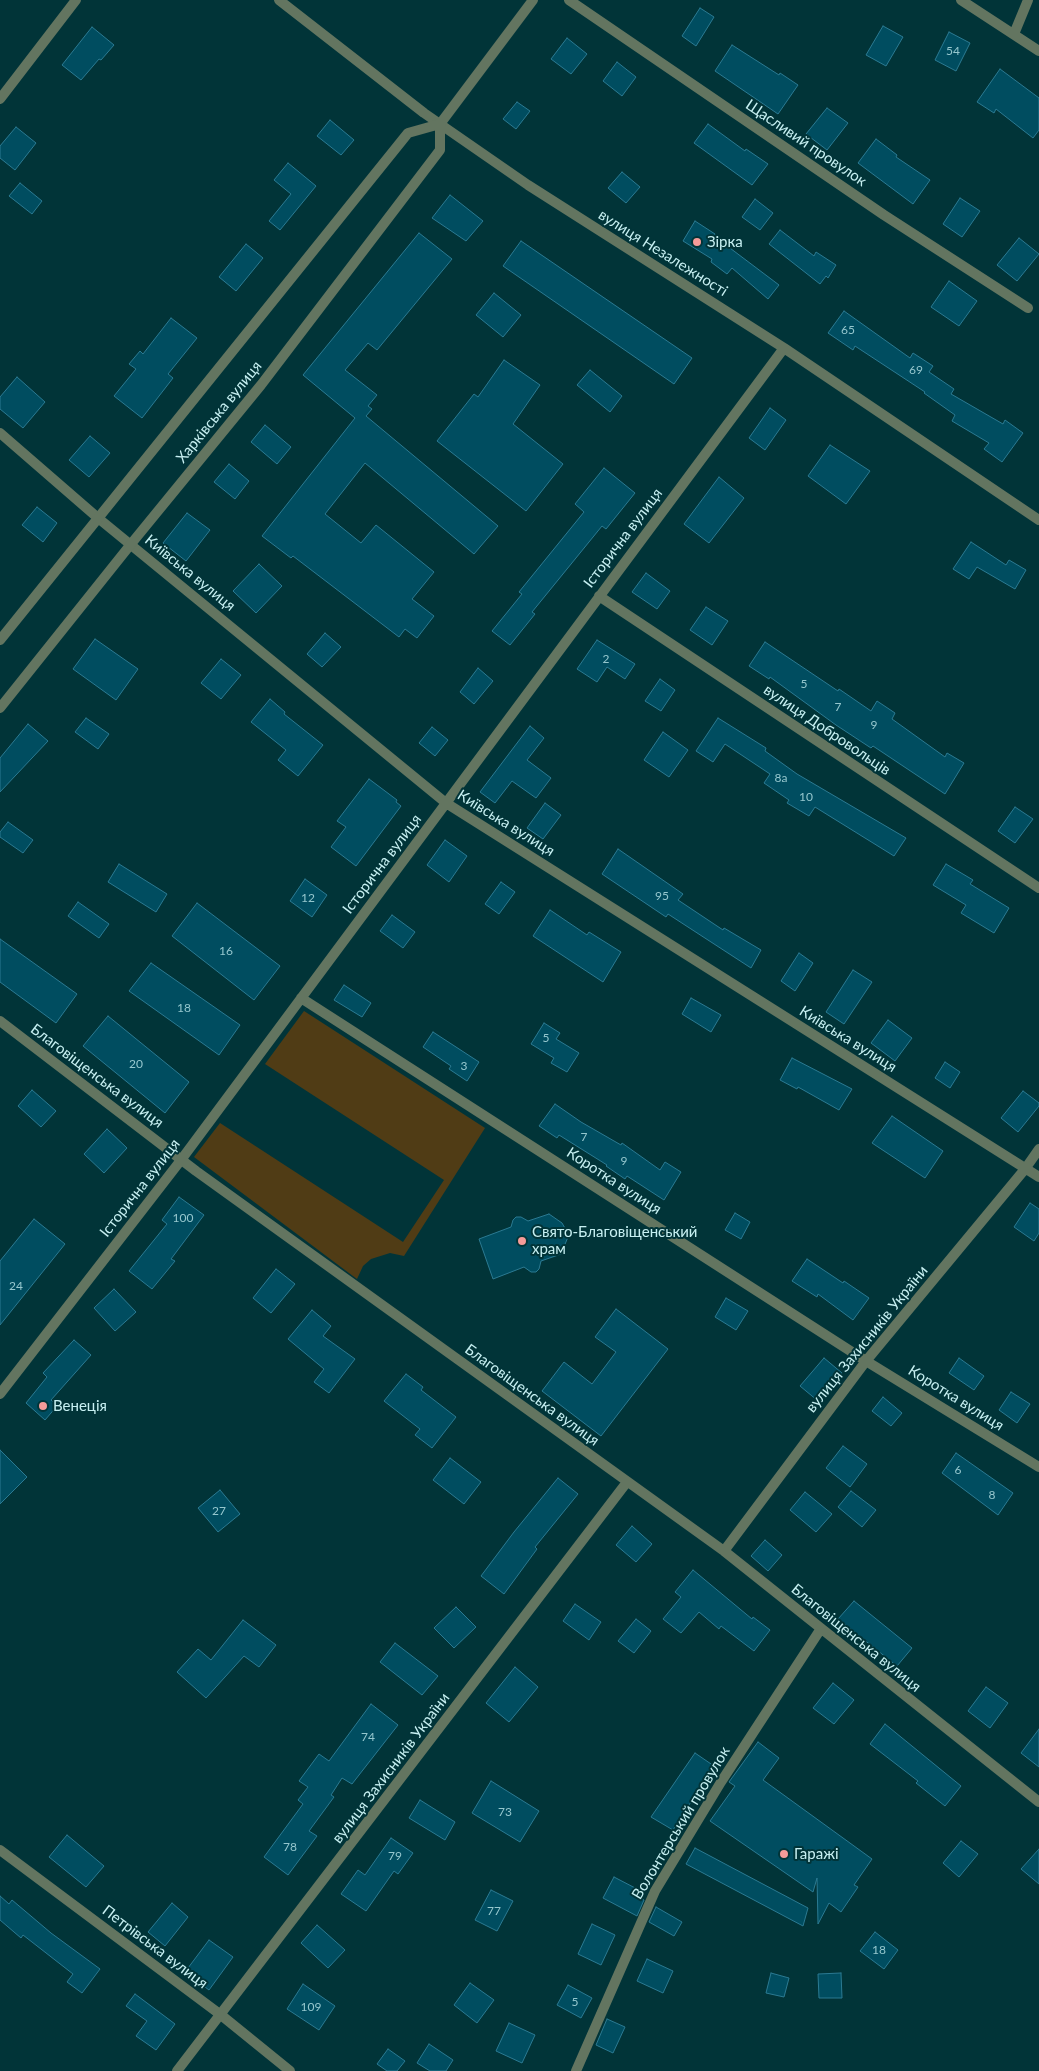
<!DOCTYPE html>
<html>
<head>
<meta charset="utf-8">
<style>
	body { margin:0 }
	canvas { display:block; background:#013438 }
</style>
</head>
<body>
<canvas width="1039" height="2071"></canvas>
<script>
const c = document.querySelector('canvas').getContext('2d');
c.lineJoin = 'round';
function paint(path, color) { c.fillStyle = color; c.fill(path, 'evenodd'); }
const poly = rows => new Path2D(rows.map(r => 'M' + r).join(''));
function strokePath(path, color, width, dash) { c.strokeStyle = color; c.lineWidth = width; c.lineCap = dash ? 'butt' : 'round'; c.setLineDash(dash || []); c.stroke(path); }
function label(font, color, halo, rows, align = 'center') {
  c.font = font + ' Lato,sans-serif'; c.lineWidth = 4; c.setLineDash([]); c.textBaseline = 'middle'; c.strokeStyle = halo; c.fillStyle = color; for (const [text, x, y, turn = 0] of rows) {
    c.save(); c.translate(x, y); c.rotate((+turn || 0) * Math.PI / 180); c.textAlign = isNaN(turn) ? turn : align; if (halo) c.strokeText(text, 0, 0); c.fillText(text, 0, 0); c.restore();
  }
}
const green = poly([
	[304,1011,485,1128,404,1256,390,1253,371,1259,363,1266,357,1279,194,1157,220,1123,403,1242,444,1180,265,1064]
]);
const building = poly([
	[700,8,714,17,696,46,682,36,700,8],
	[883,26,903,37,886,66,866,55,883,26],
	[92,27,114,45,101,60,99,59,81,80,62,65,92,27],
	[949,32,970,43,956,71,935,60,949,32],
	[567,38,587,54,571,74,551,59,567,38],
	[732,45,779,75,780,73,798,85,778,114,715,71,732,45],
	[617,62,636,77,622,96,603,81,617,62],
	[1000,69,1039,98,1039,130,1033,138,996,109,994,113,977,102,1000,69],
	[517,102,530,111,516,129,503,119,517,102],
	[827,108,848,123,827,150,806,134,827,108],
	[330,120,354,140,341,155,317,136,330,120],
	[708,124,745,151,746,149,768,164,752,185,694,143,708,124],
	[16,127,36,143,15,170,0,158,0,146,16,127],
	[876,139,897,155,896,157,930,180,913,204,858,163,876,139],
	[288,163,316,186,280,230,269,221,291,194,274,180,288,163],
	[622,172,640,187,626,203,608,188,622,172],
	[20,183,42,201,32,214,9,196,20,183],
	[450,195,483,221,466,241,432,218,450,195],
	[960,198,980,211,962,237,943,224,960,198],
	[755,199,773,213,760,230,742,217,755,199],
	[695,221,715,234,714,236,779,285,768,299,732,268,727,274,711,262,712,259,683,241,695,221],
	[780,230,814,256,816,252,836,265,828,278,826,276,820,284,769,244,780,230],
	[419,233,452,259,377,350,368,343,345,370,377,395,368,406,372,409,366,416,498,526,474,554,365,463,325,514,361,543,376,525,434,572,412,599,434,616,417,638,405,629,399,637,293,556,291,558,262,536,355,418,303,375,419,233],
	[1019,238,1039,254,1017,281,997,265,1019,238],
	[521,241,692,358,674,384,503,266,521,241],
	[246,244,263,258,236,291,219,277,246,244],
	[949,281,977,301,959,326,931,307,949,281],
	[494,293,521,315,503,337,476,315,494,293],
	[844,311,910,358,913,353,933,366,929,372,954,389,951,394,1003,424,1005,420,1023,433,1002,462,984,449,989,443,952,421,955,415,924,393,925,392,855,346,853,350,828,333,844,311],
	[171,318,197,338,168,374,173,378,142,418,114,396,136,369,129,364,140,351,143,354,171,318],
	[504,360,540,385,513,424,563,464,526,511,437,441,474,394,478,397,504,360],
	[590,370,622,396,610,412,577,385,590,370],
	[17,377,45,402,23,428,0,409,0,397,17,377],
	[770,408,786,420,765,450,749,438,770,408],
	[265,425,291,447,277,464,251,442,265,425],
	[90,436,110,453,89,477,69,460,90,436],
	[830,445,870,471,846,504,808,476,830,445],
	[229,464,249,481,235,499,214,482,229,464],
	[604,468,635,493,606,529,602,526,532,612,535,614,510,645,492,631,522,594,519,592,584,512,575,504,604,468],
	[719,477,744,498,709,543,684,524,719,477],
	[37,507,57,523,43,542,22,525,37,507],
	[187,513,210,530,186,561,163,543,187,513],
	[971,542,1006,565,1009,560,1026,570,1015,589,977,567,969,579,953,569,971,542],
	[259,564,282,586,256,613,233,591,259,564],
	[646,573,670,591,657,609,632,592,646,573],
	[706,607,728,621,712,645,690,630,706,607],
	[325,633,341,647,322,667,307,654,325,633],
	[95,639,138,669,116,700,73,669,95,639],
	[597,640,635,664,625,679,607,667,597,682,577,669,597,640],
	[765,642,838,691,839,689,871,711,877,701,895,713,892,719,945,757,947,753,964,763,945,794,873,746,871,748,836,725,770,677,769,679,749,666,765,642],
	[221,659,241,675,221,699,201,683,221,659],
	[478,668,493,681,474,704,460,692,478,668],
	[660,679,675,690,661,711,645,701,660,679],
	[270,699,285,712,284,714,323,745,298,776,278,760,286,750,251,722,270,699],
	[86,718,109,734,98,749,75,732,86,718],
	[718,718,766,748,765,751,797,774,906,838,894,856,815,807,809,816,787,803,789,800,764,783,770,774,725,744,713,762,696,751,718,718],
	[28,724,48,741,0,792,0,758,28,724],
	[530,726,544,738,527,760,551,778,536,798,512,781,495,803,480,792,530,726],
	[432,727,448,740,435,756,419,743,432,727],
	[663,732,688,750,669,777,644,760,663,732],
	[369,779,397,800,396,802,401,806,356,866,331,847,346,827,337,821,369,779],
	[545,803,561,815,543,839,527,828,545,803],
	[1015,807,1033,819,1015,843,998,831,1015,807],
	[8,822,33,840,23,853,0,837,0,832,8,822],
	[445,840,467,856,449,882,427,865,445,840],
	[618,849,683,894,678,900,723,930,724,928,761,950,751,968,668,914,666,917,602,874,618,849],
	[119,864,167,894,156,912,108,882,119,864],
	[946,864,973,880,970,884,1009,908,994,933,961,913,966,905,933,885,946,864],
	[305,879,327,895,312,917,290,901,305,879],
	[501,882,515,892,499,914,485,904,501,882],
	[78,902,109,924,99,938,68,916,78,902],
	[197,903,280,966,254,1000,172,936,197,903],
	[550,910,587,935,589,932,621,952,603,982,533,936,550,910],
	[392,915,415,932,403,948,380,931,392,915],
	[0,939,77,994,56,1023,0,982,0,939],
	[799,953,813,963,795,991,781,981,799,953],
	[151,963,240,1025,219,1055,129,991,151,963],
	[853,970,872,982,844,1024,826,1012,853,970],
	[344,985,371,1003,362,1017,334,1000,344,985],
	[691,998,721,1015,711,1032,682,1014,691,998],
	[108,1016,189,1082,165,1113,83,1046,108,1016],
	[888,1020,912,1038,895,1061,871,1043,888,1020],
	[544,1023,560,1033,556,1039,579,1053,567,1072,551,1063,554,1058,531,1044,544,1023],
	[433,1032,479,1062,467,1081,449,1069,451,1066,423,1047,433,1032],
	[792,1058,852,1089,839,1110,798,1087,797,1089,780,1080,792,1058],
	[945,1062,960,1072,950,1088,935,1078,945,1062],
	[32,1090,56,1111,41,1127,18,1106,32,1090],
	[1023,1091,1039,1103,1039,1106,1018,1132,1001,1118,1023,1091],
	[555,1104,581,1122,621,1145,622,1143,660,1170,665,1162,681,1172,664,1200,627,1176,625,1179,606,1166,607,1165,559,1135,557,1138,539,1126,555,1104],
	[892,1116,943,1151,925,1178,872,1143,892,1116],
	[107,1129,127,1148,104,1173,84,1154,107,1129],
	[179,1197,204,1215,171,1259,175,1261,152,1289,129,1271,167,1224,162,1220,179,1197],
	[1030,1203,1039,1209,1039,1233,1034,1241,1014,1227,1030,1203],
	[735,1213,750,1222,741,1239,725,1230,735,1213],
	[549,1214,562,1223,566,1230,568,1237,563,1249,564,1253,541,1261,539,1269,536,1272,531,1272,524,1267,493,1279,479,1239,511,1227,513,1220,516,1217,521,1217,528,1221,549,1214],
	[34,1219,65,1244,0,1325,0,1261,34,1219],
	[807,1259,843,1283,844,1281,869,1298,853,1320,818,1294,817,1297,792,1281,807,1259],
	[276,1269,295,1284,271,1313,253,1298,276,1269],
	[114,1289,136,1312,115,1331,94,1308,114,1289],
	[726,1298,748,1311,736,1330,715,1317,726,1298],
	[616,1309,668,1349,601,1436,542,1391,564,1362,592,1384,616,1352,595,1337,616,1309],
	[312,1310,331,1326,323,1336,355,1359,329,1393,314,1382,324,1369,288,1339,312,1310],
	[74,1340,91,1355,51,1400,57,1406,45,1420,26,1403,47,1377,43,1373,74,1340],
	[824,1358,842,1373,818,1401,800,1386,824,1358],
	[959,1358,984,1376,974,1390,949,1373,959,1358],
	[406,1374,423,1387,421,1390,456,1417,432,1448,415,1435,420,1429,384,1401,406,1374],
	[1011,1392,1030,1404,1017,1423,999,1410,1011,1392],
	[883,1397,902,1413,891,1426,872,1411,883,1397],
	[843,1446,867,1464,850,1487,826,1468,843,1446],
	[0,1450,27,1477,0,1504,0,1450],
	[956,1453,1013,1493,998,1515,942,1473,956,1453],
	[450,1458,481,1482,464,1504,433,1480,450,1458],
	[558,1478,578,1494,535,1547,537,1549,504,1594,481,1576,514,1532,558,1478],
	[220,1490,240,1514,218,1532,198,1508,220,1490],
	[851,1491,876,1510,862,1527,838,1507,851,1491],
	[805,1492,832,1514,816,1532,790,1510,805,1492],
	[632,1526,652,1544,636,1562,616,1545,632,1526],
	[765,1540,782,1555,768,1571,751,1556,765,1540],
	[693,1570,752,1619,753,1617,770,1630,754,1651,721,1626,719,1629,699,1612,681,1633,663,1619,681,1597,675,1592,693,1570],
	[854,1601,912,1648,897,1666,838,1619,854,1601],
	[575,1604,601,1622,589,1640,563,1621,575,1604],
	[456,1607,476,1627,454,1648,434,1628,456,1607],
	[636,1619,651,1631,634,1653,618,1641,636,1619],
	[243,1620,276,1645,259,1667,244,1656,206,1698,177,1672,198,1649,211,1660,243,1620],
	[395,1643,438,1676,422,1695,380,1662,395,1643],
	[515,1667,538,1687,509,1722,486,1703,515,1667],
	[833,1683,854,1700,834,1724,813,1708,833,1683],
	[986,1687,1008,1703,990,1728,968,1711,986,1687],
	[371,1704,398,1725,352,1784,342,1778,331,1795,334,1797,309,1831,317,1836,288,1875,264,1857,303,1804,298,1800,308,1787,299,1781,319,1754,329,1761,371,1704],
	[885,1724,961,1786,945,1806,916,1783,918,1781,870,1744,885,1724],
	[1039,1729,1039,1767,1021,1753,1039,1729],
	[758,1742,779,1758,763,1780,872,1859,854,1885,858,1887,841,1912,829,1903,818,1924,817,1878,813,1892,710,1821,735,1786,729,1782,758,1742],
	[695,1753,714,1766,673,1830,651,1817,695,1753],
	[491,1781,539,1811,520,1842,472,1813,491,1781],
	[420,1800,455,1822,445,1840,409,1818,420,1800],
	[67,1835,104,1866,86,1887,49,1857,67,1835],
	[391,1838,413,1853,398,1874,394,1871,366,1911,341,1894,358,1870,365,1875,391,1838],
	[961,1841,978,1854,959,1877,943,1863,961,1841],
	[695,1848,808,1908,803,1926,686,1864,695,1848],
	[1039,1849,1039,1884,1021,1869,1039,1849],
	[614,1877,639,1890,636,1896,644,1900,637,1916,603,1898,614,1877],
	[491,1890,513,1901,497,1931,475,1920,491,1890],
	[0,1896,9,1904,12,1900,51,1933,100,1969,82,1993,67,1982,73,1974,23,1935,21,1938,0,1920,0,1896],
	[172,1903,188,1917,165,1946,148,1932,172,1903],
	[656,1907,682,1922,674,1936,649,1922,656,1907],
	[592,1924,615,1935,601,1965,578,1954,592,1924],
	[317,1925,345,1950,328,1968,301,1943,317,1925],
	[875,1932,898,1950,884,1969,860,1951,875,1932],
	[209,1940,233,1957,209,1990,185,1972,209,1940],
	[647,1959,673,1971,663,1993,637,1981,647,1959],
	[771,1973,789,1978,784,1997,766,1993,771,1973],
	[841,1973,842,1998,819,1998,818,1974,841,1973],
	[470,1983,494,2000,477,2023,454,2005,470,1983],
	[303,1984,335,2006,319,2030,287,2009,303,1984],
	[568,1985,592,1998,581,2018,557,2005,568,1985],
	[135,1994,175,2024,156,2050,136,2036,147,2021,126,2006,135,1994],
	[607,2019,625,2027,613,2053,596,2045,607,2019],
	[509,2023,535,2035,522,2063,496,2051,509,2023],
	[429,2044,453,2060,446,2071,430,2071,417,2063,429,2044],
	[388,2049,405,2061,397,2071,387,2071,377,2064,388,2049]
]);
const minor = poly([
	[279,0,424,113,528,185,784,348,1039,520],
	[569,0,884,215,1028,308],
	[961,0,1039,51],
	[1014,34,1028,0],
	[0,99,76,0],
	[0,433,98,518,446,803,1039,1177],
	[599,596,1039,888],
	[301,998,866,1361,1039,1467],
	[0,1021,196,1171,724,1551,1039,1802],
	[0,1394,181,1160,784,348],
	[724,1551,866,1361,1025,1169,1039,1149],
	[0,1850,221,2015,290,2071],
	[177,2071,627,1482],
	[576,2071,655,1891,721,1782,820,1630]
]);
const tertiary = poly([
	[0,640,408,133,440,124,533,0],
	[0,708,131,544,261,385,440,150,440,124]
]);
const markers = [
	[697,242,5,"#f59b99"],
	[522,1241,5,"#f59b99"],
	[43,1406,5,"#f59b99"],
	[784,1854,5,"#f59b99"]
];
const numberNames = [
	["54",953,51],
	["65",848,330],
	["69",916,370],
	["2",606,659],
	["5",804,684],
	["7",838,707],
	["9",874,725],
	["8а",781,778],
	["10",806,797],
	["95",662,896],
	["12",308,898],
	["16",226,951],
	["18",184,1008],
	["5",546,1038],
	["20",136,1064],
	["3",464,1066],
	["7",584,1137],
	["9",624,1161],
	["100",183,1218],
	["24",16,1286],
	["6",958,1470],
	["8",992,1495],
	["27",219,1511],
	["74",368,1737],
	["73",505,1812],
	["78",290,1847],
	["79",395,1856],
	["77",494,1911],
	["18",879,1950],
	["5",575,2002],
	["109",311,2007]
];
const streetNames = [
	["Щасливий провулок",806,143,34],
	["вулиця Незалежності",663,253,32],
	["Харківська вулиця",219,412,-51],
	["Історична вулиця",623,538,-53],
	["Київська вулиця",190,573,39],
	["вулиця Добровольців",827,730,34],
	["Київська вулиця",506,823,32],
	["Історична вулиця",382,864,-53],
	["Київська вулиця",848,1039,32],
	["Благовіщенська вулиця",97,1076,37],
	["Коротка вулиця",614,1181,33],
	["Історична вулиця",140,1188,-52],
	["вулиця Захисників України",867,1339,-51],
	["Благовіщенська вулиця",532,1395,36],
	["Коротка вулиця",956,1398,32],
	["Благовіщенська вулиця",856,1638,39],
	["вулиця Захисників України",391,1768,-53],
	["Волонтерський провулок",681,1823,-59],
	["Петрівська вулиця",155,1947,37]
];
const poiNames = [
	["Зірка",707,242],
	["Свято-Благовіщенський",532,1232],
	["храм",532,1249],
	["Венеція",53,1406],
	["Гаражі",794,1854]
];
paint(green, '#503c15');
paint(building, '#004d60');
strokePath(building, '#2b7a92', 1);
strokePath(minor, '#637560', 10);
strokePath(tertiary, '#637560', 10);
for (const [x, y, r, color] of markers) { const dot = new Path2D(); dot.arc(x, y, r, 0, 2 * Math.PI); c.fillStyle = color; c.fill(dot); strokePath(dot, '#013438', 2); }
label('12px', '#95c7ce', null, numberNames);
label('15px', '#c7f0f2', '#013438', streetNames);
label('15px', '#c7f0f2', '#013438', poiNames, 'left');
</script>
</body>
</html>
